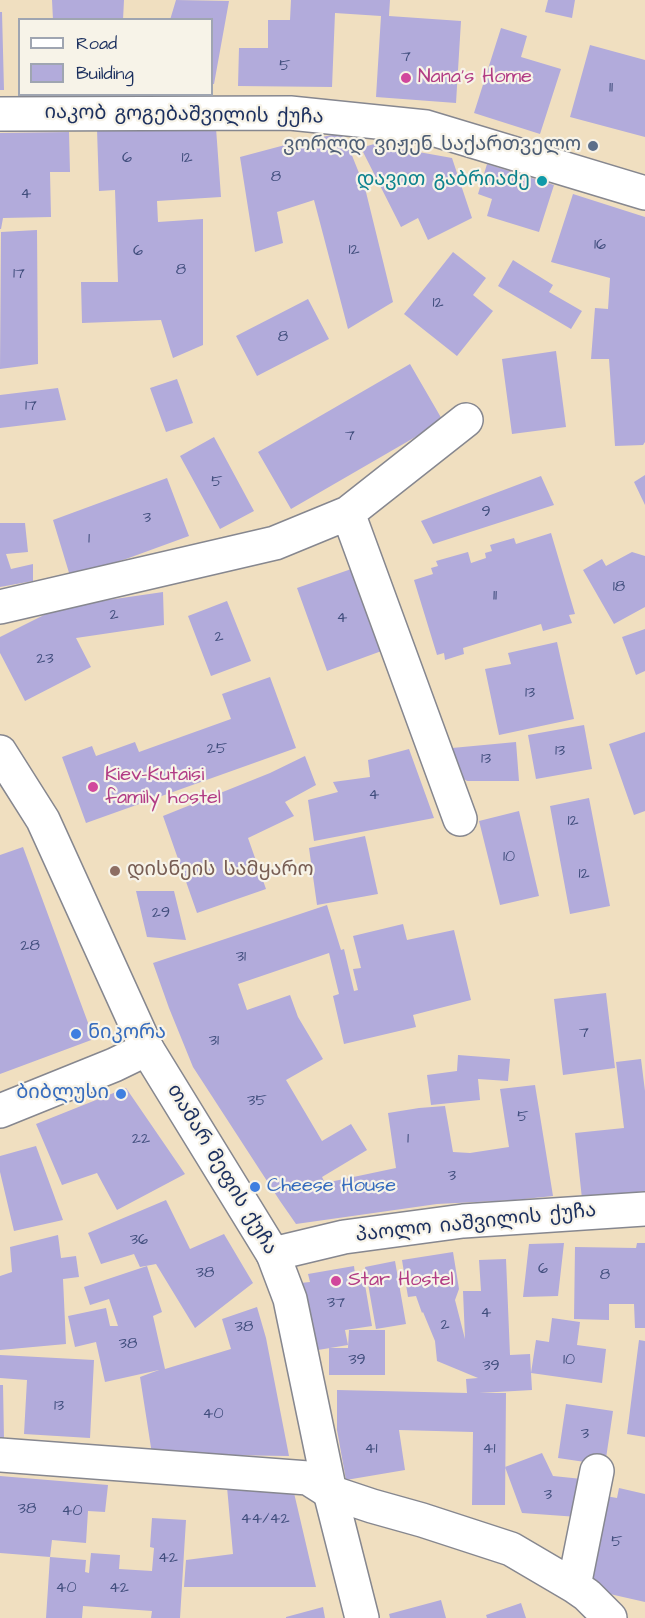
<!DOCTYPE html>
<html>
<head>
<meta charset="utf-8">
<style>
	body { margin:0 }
	#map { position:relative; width:645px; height:1618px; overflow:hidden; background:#f0dfc0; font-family:"Architects Daughter",sans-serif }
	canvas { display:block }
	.legend { position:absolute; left:18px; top:18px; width:195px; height:78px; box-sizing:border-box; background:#f7f3e8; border:2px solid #9fa5b1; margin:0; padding:8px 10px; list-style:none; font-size:18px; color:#1b2f5e }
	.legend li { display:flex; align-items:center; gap:12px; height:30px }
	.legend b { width:30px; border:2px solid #9fa5b1 }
</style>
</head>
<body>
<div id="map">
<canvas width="645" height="1618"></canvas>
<ul class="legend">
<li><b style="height:8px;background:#fff"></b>Road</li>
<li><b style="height:16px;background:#b2abdb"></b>Building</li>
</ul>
</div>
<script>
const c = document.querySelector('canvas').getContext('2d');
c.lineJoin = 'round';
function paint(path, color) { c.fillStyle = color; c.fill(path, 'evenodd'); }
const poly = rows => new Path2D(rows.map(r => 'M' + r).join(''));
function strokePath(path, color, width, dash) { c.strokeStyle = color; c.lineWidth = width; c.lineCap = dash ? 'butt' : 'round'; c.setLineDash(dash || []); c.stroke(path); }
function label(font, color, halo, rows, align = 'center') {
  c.font = font + ' "Architects Daughter","Noto Sans Georgian",sans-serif'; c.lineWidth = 4.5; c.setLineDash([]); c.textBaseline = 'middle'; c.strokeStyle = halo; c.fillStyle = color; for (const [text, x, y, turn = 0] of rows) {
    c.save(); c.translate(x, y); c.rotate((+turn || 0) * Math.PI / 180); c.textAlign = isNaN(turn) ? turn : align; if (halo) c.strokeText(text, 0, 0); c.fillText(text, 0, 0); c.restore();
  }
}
const building = poly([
	[52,0,124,0,123,20,53,20],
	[176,0,229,1,214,84,212,84,212,20,170,20],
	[291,0,390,0,389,16,461,21,456,103,376,97,381,16,335,13,332,87,238,86,239,48,268,48,268,20,290,20],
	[548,0,575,0,572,18,545,12],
	[0,12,2,12,4,90,0,90],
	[501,28,527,36,521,57,561,69,540,134,474,113],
	[590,45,645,60,645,137,570,117],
	[216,128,221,197,157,201,158,222,203,219,203,345,173,358,161,320,82,323,81,282,118,282,115,190,99,191,97,129,155,130],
	[69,132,70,172,50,172,51,217,3,218,1,229,0,229,0,133],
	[343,133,365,188,393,302,348,329,314,200,277,212,283,243,255,252,240,157,300,141],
	[374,144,452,158,472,218,428,240,418,218,401,227,361,148],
	[487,164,554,185,539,232,487,216,492,199,478,194],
	[573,194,645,217,645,442,643,445,615,446,609,359,591,359,595,308,608,309,610,278,551,262],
	[37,230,38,364,0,369,1,232],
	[453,252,486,278,473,295,493,311,457,356,404,314],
	[513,260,553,285,549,292,582,311,571,329,498,286],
	[308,299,329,339,257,376,236,336],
	[556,351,566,427,512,434,502,359],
	[410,364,443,421,291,509,258,452],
	[177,379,193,423,166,432,150,388],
	[58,388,66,420,0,428,0,395],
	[214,437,254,511,220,529,180,456],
	[645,475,645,505,634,482],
	[541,476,554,505,433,544,421,521],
	[167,478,189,536,126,559,70,576,53,520],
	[0,523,25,523,28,552,6,554,11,569,33,564,33,581,0,587],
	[551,533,575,614,569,615,572,623,543,631,541,624,463,648,464,654,445,660,444,653,437,655,414,580,433,574,431,568,438,566,436,561,468,552,471,563,486,558,485,553,492,551,490,545,514,538,516,544],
	[632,552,645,556,645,607,614,624,583,570,602,559,606,566],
	[357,567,387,649,327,671,297,588],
	[163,592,164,625,76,638,91,667,25,701,0,653,0,637,60,607],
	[227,601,251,661,211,676,188,616],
	[645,629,645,671,636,675,622,637],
	[557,642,574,719,499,735,485,669,511,664,508,653],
	[270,677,296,748,86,823,62,757,92,746,96,756,135,742,139,752,231,719,222,694],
	[584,725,592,769,536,779,528,735],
	[645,732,645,811,634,815,609,744],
	[516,742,519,781,467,781,455,773,452,748],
	[409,749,434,818,314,841,308,800,338,792,333,782,370,777,368,760],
	[305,756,316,785,285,802,294,816,248,838,266,889,197,913,163,816,270,773],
	[589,798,610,906,570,914,550,806],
	[519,811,539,896,500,905,479,821],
	[365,836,378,894,317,905,309,848],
	[23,847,94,1039,0,1074,0,855],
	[136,891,174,891,186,940,147,937],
	[327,905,341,950,344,949,354,991,358,990,353,969,361,968,353,936,403,924,407,940,454,930,471,1000,413,1015,416,1027,344,1044,333,996,339,994,329,953,238,984,247,1010,290,995,298,1017,323,1059,286,1080,322,1141,351,1124,367,1150,322,1177,325,1183,396,1168,388,1113,419,1108,445,1106,453,1152,470,1153,509,1147,500,1089,535,1085,553,1196,515,1200,437,1204,296,1224,280,1201,193,1067,169,1008,153,963],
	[606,993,615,1068,563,1075,554,999],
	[458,1055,510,1059,508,1081,478,1079,480,1100,431,1105,427,1075,457,1071],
	[641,1059,645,1091,645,1191,582,1199,575,1133,624,1128,616,1062],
	[126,1088,185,1174,117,1210,97,1173,62,1185,36,1124],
	[36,1146,63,1220,14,1231,0,1172,0,1156],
	[166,1200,190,1249,224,1234,253,1283,195,1328,156,1264,140,1267,134,1254,101,1264,88,1233],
	[58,1235,61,1258,76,1256,79,1277,63,1279,66,1344,0,1350,0,1276,12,1272,10,1247],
	[564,1243,558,1296,523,1297,529,1244],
	[637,1243,645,1243,645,1328,635,1328,634,1304,609,1304,609,1320,574,1319,575,1247,636,1248],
	[453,1252,459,1289,455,1300,465,1339,463,1291,481,1291,479,1260,506,1259,510,1355,530,1354,531,1373,536,1340,549,1342,552,1318,580,1322,577,1345,606,1349,602,1383,531,1373,532,1390,479,1393,506,1393,505,1505,472,1505,473,1432,399,1430,405,1470,346,1480,337,1430,337,1390,467,1393,466,1379,478,1378,437,1361,435,1341,423,1312,422,1313,416,1296,408,1297,402,1260],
	[395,1261,406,1324,376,1329,365,1267],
	[147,1266,162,1312,153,1316,165,1369,231,1349,222,1319,257,1307,266,1338,289,1456,152,1454,140,1377,159,1370,105,1382,96,1342,75,1347,68,1316,106,1308,110,1326,118,1326,109,1299,90,1305,84,1287],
	[354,1266,355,1274,363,1273,372,1326,345,1330,348,1345,312,1351,300,1283,310,1282,308,1274],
	[349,1330,385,1330,385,1375,329,1375,329,1348,348,1348],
	[639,1340,645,1341,645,1437,627,1434],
	[0,1355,94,1360,90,1438,24,1434,27,1380,0,1378],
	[0,1385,3,1385,4,1440,0,1440],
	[566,1404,613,1411,605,1465,558,1458],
	[542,1453,553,1476,582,1479,578,1517,522,1513,505,1467],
	[0,1476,108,1485,105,1512,88,1511,86,1543,52,1540,50,1557,86,1560,85,1572,89,1573,91,1553,120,1555,119,1569,152,1571,154,1548,150,1547,152,1518,186,1520,180,1618,151,1618,152,1611,83,1606,82,1618,46,1618,50,1557,0,1553],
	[291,1480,316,1587,184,1587,186,1560,233,1554,227,1487],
	[619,1488,645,1494,645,1602,579,1587,600,1495,617,1498],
	[441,1600,446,1618,390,1618,389,1614],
	[521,1603,526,1618,487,1618,486,1615],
	[323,1607,325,1618,286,1618,286,1617]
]);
const minor = poly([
	[0,114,290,113,426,127,645,193],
	[348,513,460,819],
	[0,607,275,543,348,513,466,420],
	[0,1111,114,1065,147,1049],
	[273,1254,344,1237,463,1221,645,1209],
	[0,1455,308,1478,330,1492,372,1506,422,1520,511,1549,574,1586,587,1595,610,1618],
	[574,1586,597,1471]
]);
const major = poly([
	[0,752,43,820,147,1049,273,1254,290,1299,330,1492,362,1618]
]);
const markers = [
	[406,78,6,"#d1479c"],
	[593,146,6,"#5c6f8a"],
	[542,181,6,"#0f9aa8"],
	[93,787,6,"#d1479c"],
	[115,871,6,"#8d6e63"],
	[76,1034,6,"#3f7fe0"],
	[121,1094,6,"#3f7fe0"],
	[255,1187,6,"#3f7fe0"],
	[336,1281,6,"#d1479c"]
];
const numberNames = [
	["7",406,58],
	["5",285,67],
	["11",611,89],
	["6",127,159],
	["12",187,159],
	["8",276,178],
	["4",26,195],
	["16",600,246],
	["12",354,251],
	["6",138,252],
	["8",181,271],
	["17",19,275],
	["12",438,304],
	["8",283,338],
	["17",31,407],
	["7",350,437],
	["5",217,483],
	["9",486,513],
	["3",147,519],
	["1",89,540],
	["18",619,588],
	["11",495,597],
	["2",114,616],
	["4",342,619],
	["2",219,638],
	["23",45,660],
	["13",530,694],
	["25",217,750],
	["13",560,752],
	["13",486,760],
	["4",374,796],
	["12",573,822],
	["10",509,858],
	["12",584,875],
	["29",161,914],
	["28",30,947],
	["31",241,958],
	["7",584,1034],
	["31",214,1042],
	["35",257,1102],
	["5",523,1118],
	["22",141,1140],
	["1",408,1140],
	["3",452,1177],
	["36",139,1241],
	["6",543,1270],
	["38",205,1274],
	["8",605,1276],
	["37",336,1304],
	["4",486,1314],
	["2",445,1326],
	["38",244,1328],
	["38",128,1345],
	["39",357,1361],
	["10",569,1361],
	["39",491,1367],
	["13",59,1407],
	["40",213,1415],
	["3",585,1435],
	["41",371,1450],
	["41",489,1450],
	["3",548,1496],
	["38",27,1510],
	["40",72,1512],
	["44/42",265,1520],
	["5",617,1543],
	["42",168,1559],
	["40",66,1589],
	["42",119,1589]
];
const hotelNames = [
	["Nana's Home",418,78],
	["Kiev-Kutaisi",105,776],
	["family hostel",105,799],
	["Star Hostel",348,1281]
];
const streetNames = [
	["იაკობ გოგებაშვილის ქუჩა",184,116,1],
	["თამარ მეფის ქუჩა",221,1170,59],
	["პაოლო იაშვილის ქუჩა",476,1224,-6]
];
const serviceNames = [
	["ვორლდ ვიჟენ საქართველო",581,146]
];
const cultureNames = [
	["დავით გაბრიაძე",530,181]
];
const educationNames = [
	["დისნეის სამყარო",127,871]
];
const shopNames = [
	["ნიკორა",88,1034],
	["ბიბლუსი",109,1094,"right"],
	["Cheese House",267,1187]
];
paint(building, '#b2abdb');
strokePath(minor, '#86878f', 36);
strokePath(major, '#86878f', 36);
strokePath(minor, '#fff', 33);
strokePath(major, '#fff', 33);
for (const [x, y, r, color] of markers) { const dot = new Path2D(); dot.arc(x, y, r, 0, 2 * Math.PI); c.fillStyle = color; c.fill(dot); strokePath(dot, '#f7f3e8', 2); }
label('16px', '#414e7d', null, numberNames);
label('20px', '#b23c85', '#f7f3e8', hotelNames, 'left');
label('20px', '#1b2f5e', '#f7f3e8', streetNames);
label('20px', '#4e5e75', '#f7f3e8', serviceNames, 'right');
label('20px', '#0d838f', '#f7f3e8', cultureNames, 'right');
label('20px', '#785e54', '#f7f3e8', educationNames, 'left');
label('20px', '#366cbe', '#f7f3e8', shopNames, 'left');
</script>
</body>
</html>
